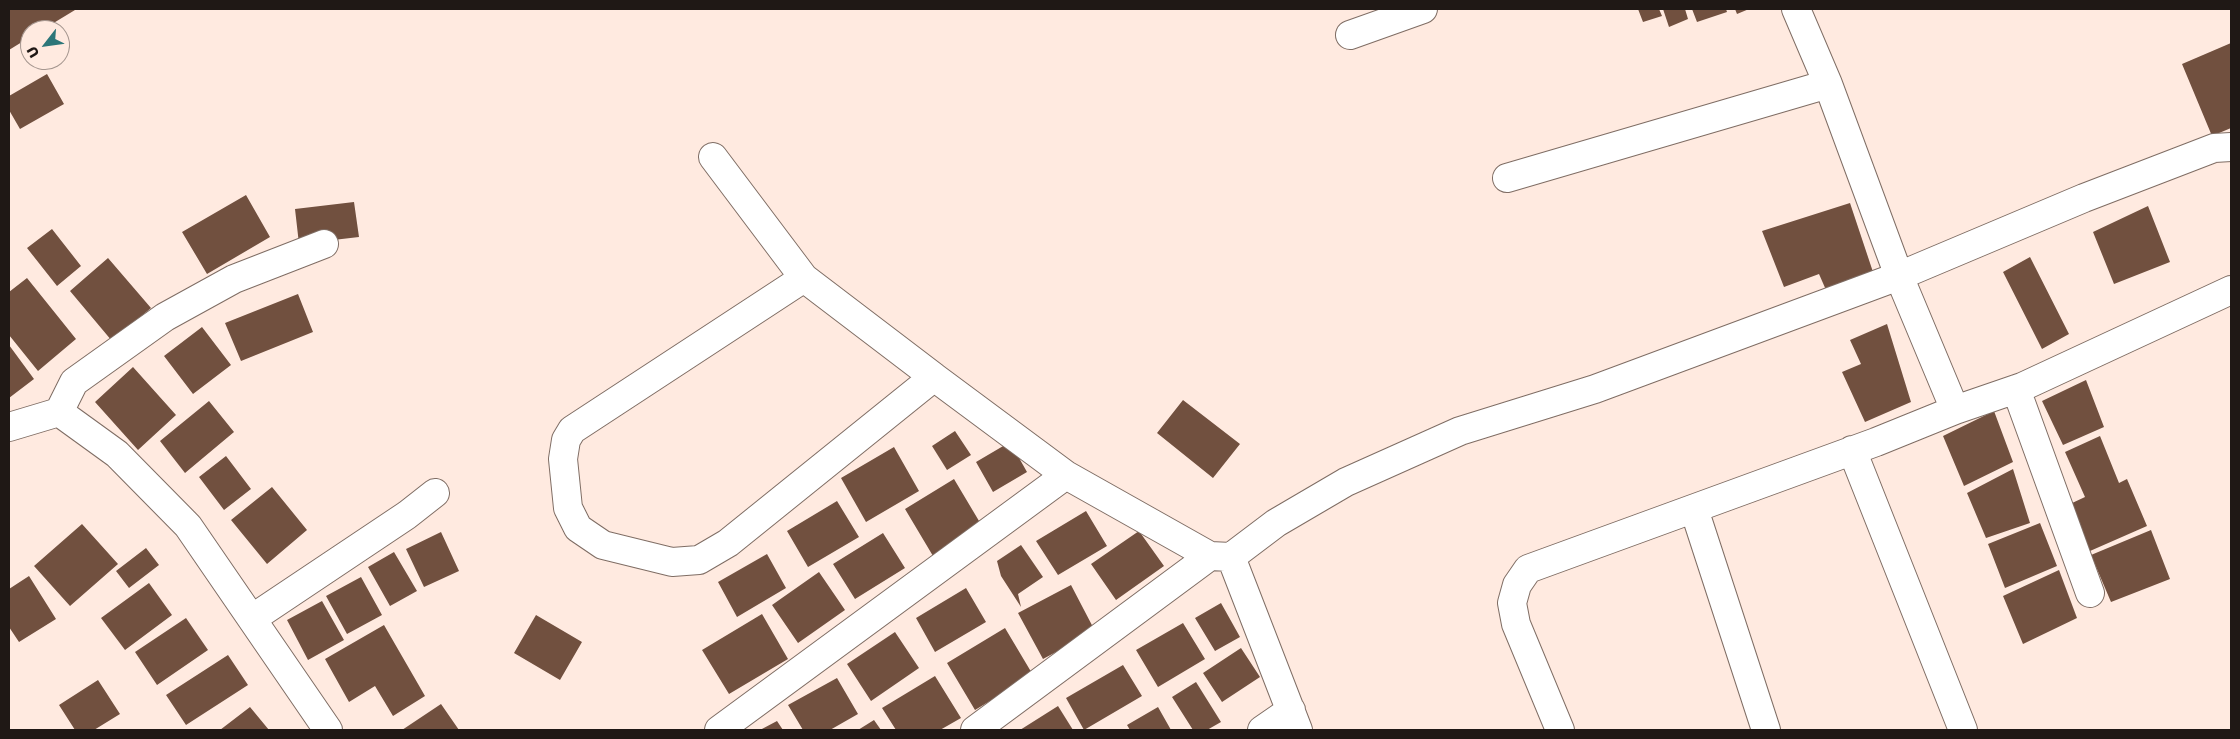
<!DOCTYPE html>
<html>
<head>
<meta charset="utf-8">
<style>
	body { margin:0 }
	#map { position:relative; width:2240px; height:739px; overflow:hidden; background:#ffeae0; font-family:"Golos Text",sans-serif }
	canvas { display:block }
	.frame { position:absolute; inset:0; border:10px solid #1f1815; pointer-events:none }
	.north { position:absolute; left:20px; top:20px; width:50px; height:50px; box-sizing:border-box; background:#ffeae0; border:1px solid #a5968f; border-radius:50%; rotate:240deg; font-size:14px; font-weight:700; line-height:20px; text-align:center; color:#1f1815 }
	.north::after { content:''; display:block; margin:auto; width:18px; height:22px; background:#2c7679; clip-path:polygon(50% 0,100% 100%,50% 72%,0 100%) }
</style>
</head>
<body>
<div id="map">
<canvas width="2240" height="739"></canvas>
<div class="frame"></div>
<div class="north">U</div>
</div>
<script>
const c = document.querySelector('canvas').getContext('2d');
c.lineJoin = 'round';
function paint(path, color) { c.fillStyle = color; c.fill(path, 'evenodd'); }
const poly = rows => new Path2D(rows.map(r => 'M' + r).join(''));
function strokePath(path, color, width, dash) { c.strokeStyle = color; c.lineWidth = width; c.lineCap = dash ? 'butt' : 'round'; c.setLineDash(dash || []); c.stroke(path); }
const building = poly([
	[9,9,74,9,75,10,42,30,30,30,30,37,9,50],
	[1638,9,1659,9,1662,16,1643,22],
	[1663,9,1685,9,1688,19,1669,27],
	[1692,9,1726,9,1727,12,1697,22],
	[1735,9,1749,9,1737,14],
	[2231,43,2231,128,2212,136,2182,64],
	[47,74,64,104,20,129,9,110,9,96],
	[246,195,270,237,207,274,182,232],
	[354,202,359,237,299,244,295,209],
	[1850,203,1873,272,1826,290,1819,274,1784,287,1762,231],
	[2148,206,2170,262,2114,284,2093,232],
	[52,229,81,266,57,286,27,248],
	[2030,257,2069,334,2042,349,2003,272],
	[108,258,151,308,112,341,70,291],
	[27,278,76,339,38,371,9,335,9,292],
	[298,294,313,332,241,361,225,323],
	[1887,324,1911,402,1865,422,1842,372,1861,364,1850,340],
	[202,327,231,365,193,394,164,356],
	[9,345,34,379,9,398],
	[133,367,176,415,138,450,95,402],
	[2086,380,2104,427,2063,445,2042,401],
	[1183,400,1240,444,1213,478,1157,433],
	[209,401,234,432,185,473,160,441],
	[1994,411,2013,462,1964,486,1943,436],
	[955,431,971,455,947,470,932,446],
	[2100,436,2119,483,2127,479,2147,526,2090,551,2070,504,2085,497,2065,452],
	[1010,442,1027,472,993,492,976,462],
	[894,447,919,491,866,522,841,478],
	[226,456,251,489,224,510,199,477],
	[2013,469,2030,523,1986,538,1967,493],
	[954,479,982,526,933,556,905,509],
	[272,487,307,530,267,564,231,520],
	[837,501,859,537,808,567,787,531],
	[1086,511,1107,546,1058,575,1036,541],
	[2040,523,2057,566,2005,588,1988,544],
	[82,524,118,564,70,606,34,566],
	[2151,530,2170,579,2111,602,2091,555],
	[1139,531,1164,566,1116,600,1091,564],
	[441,532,459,571,424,587,406,549],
	[883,533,905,568,855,599,833,564],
	[1021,545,1043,577,1018,594,1021,607,1001,576,997,561],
	[146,548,159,565,129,588,116,571],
	[394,552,417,591,390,606,368,567],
	[767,554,786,588,737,617,718,582],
	[2059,570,2077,618,2023,644,2003,596],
	[819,572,845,610,798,643,772,605],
	[29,576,56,619,19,642,9,627,9,589],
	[361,577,382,615,347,634,326,596],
	[149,583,172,615,125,650,101,618],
	[1071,585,1095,631,1043,659,1018,613],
	[966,588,986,622,935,652,916,618],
	[322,601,344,640,308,660,287,620],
	[1221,603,1240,637,1215,651,1195,618],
	[762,614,788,659,729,694,702,650],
	[536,615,582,642,560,680,514,653],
	[186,618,208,650,157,685,135,652],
	[1183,623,1205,659,1158,687,1136,650],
	[384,625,425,696,393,716,375,686,349,702,325,659],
	[1005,628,1033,675,975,710,947,663],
	[895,632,919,668,871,701,847,664],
	[1241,648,1260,677,1222,702,1203,673],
	[228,655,248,685,186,725,166,695],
	[1123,665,1142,696,1084,730,1066,698],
	[935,676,961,718,940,730,896,730,882,708],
	[837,678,858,714,830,730,803,730,788,705],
	[98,680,120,714,94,730,75,730,59,705],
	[1196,682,1221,722,1207,730,1193,730,1172,697],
	[441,704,459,730,402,730],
	[1058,706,1073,730,1020,730],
	[250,707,269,730,220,730],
	[1158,707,1171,730,1130,730,1127,725],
	[874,720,881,730,858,730],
	[777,721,783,730,760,730]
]);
const minor = poly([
	[1796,9,1828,84,1899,276,2084,198,2214,148,2231,147],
	[1350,35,1423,9],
	[713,157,804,278,934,377],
	[1507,178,1828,84],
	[804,278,572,430,566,440,563,459,568,508,578,528,603,545,672,562,699,560,728,543,934,377,1066,475,1210,556,1231,557],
	[2016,389,2090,593],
	[59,412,74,382,165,317,234,279,324,244],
	[9,427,59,412,117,454,188,526,328,730],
	[1852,450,1963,730],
	[1694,509,1766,730],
	[253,618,407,515,435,493],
	[719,730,1066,475],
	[975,730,1210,556],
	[1262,730,1291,710],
	[1298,730,1231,557,1276,523,1346,482,1460,431,1595,389,1899,276,1955,410,2022,387,2231,290],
	[1560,730,1516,624,1512,603,1517,585,1528,569,1876,442,1955,410]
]);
paint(building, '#71503f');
strokePath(minor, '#7f6d64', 30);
strokePath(minor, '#fff', 28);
</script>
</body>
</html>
